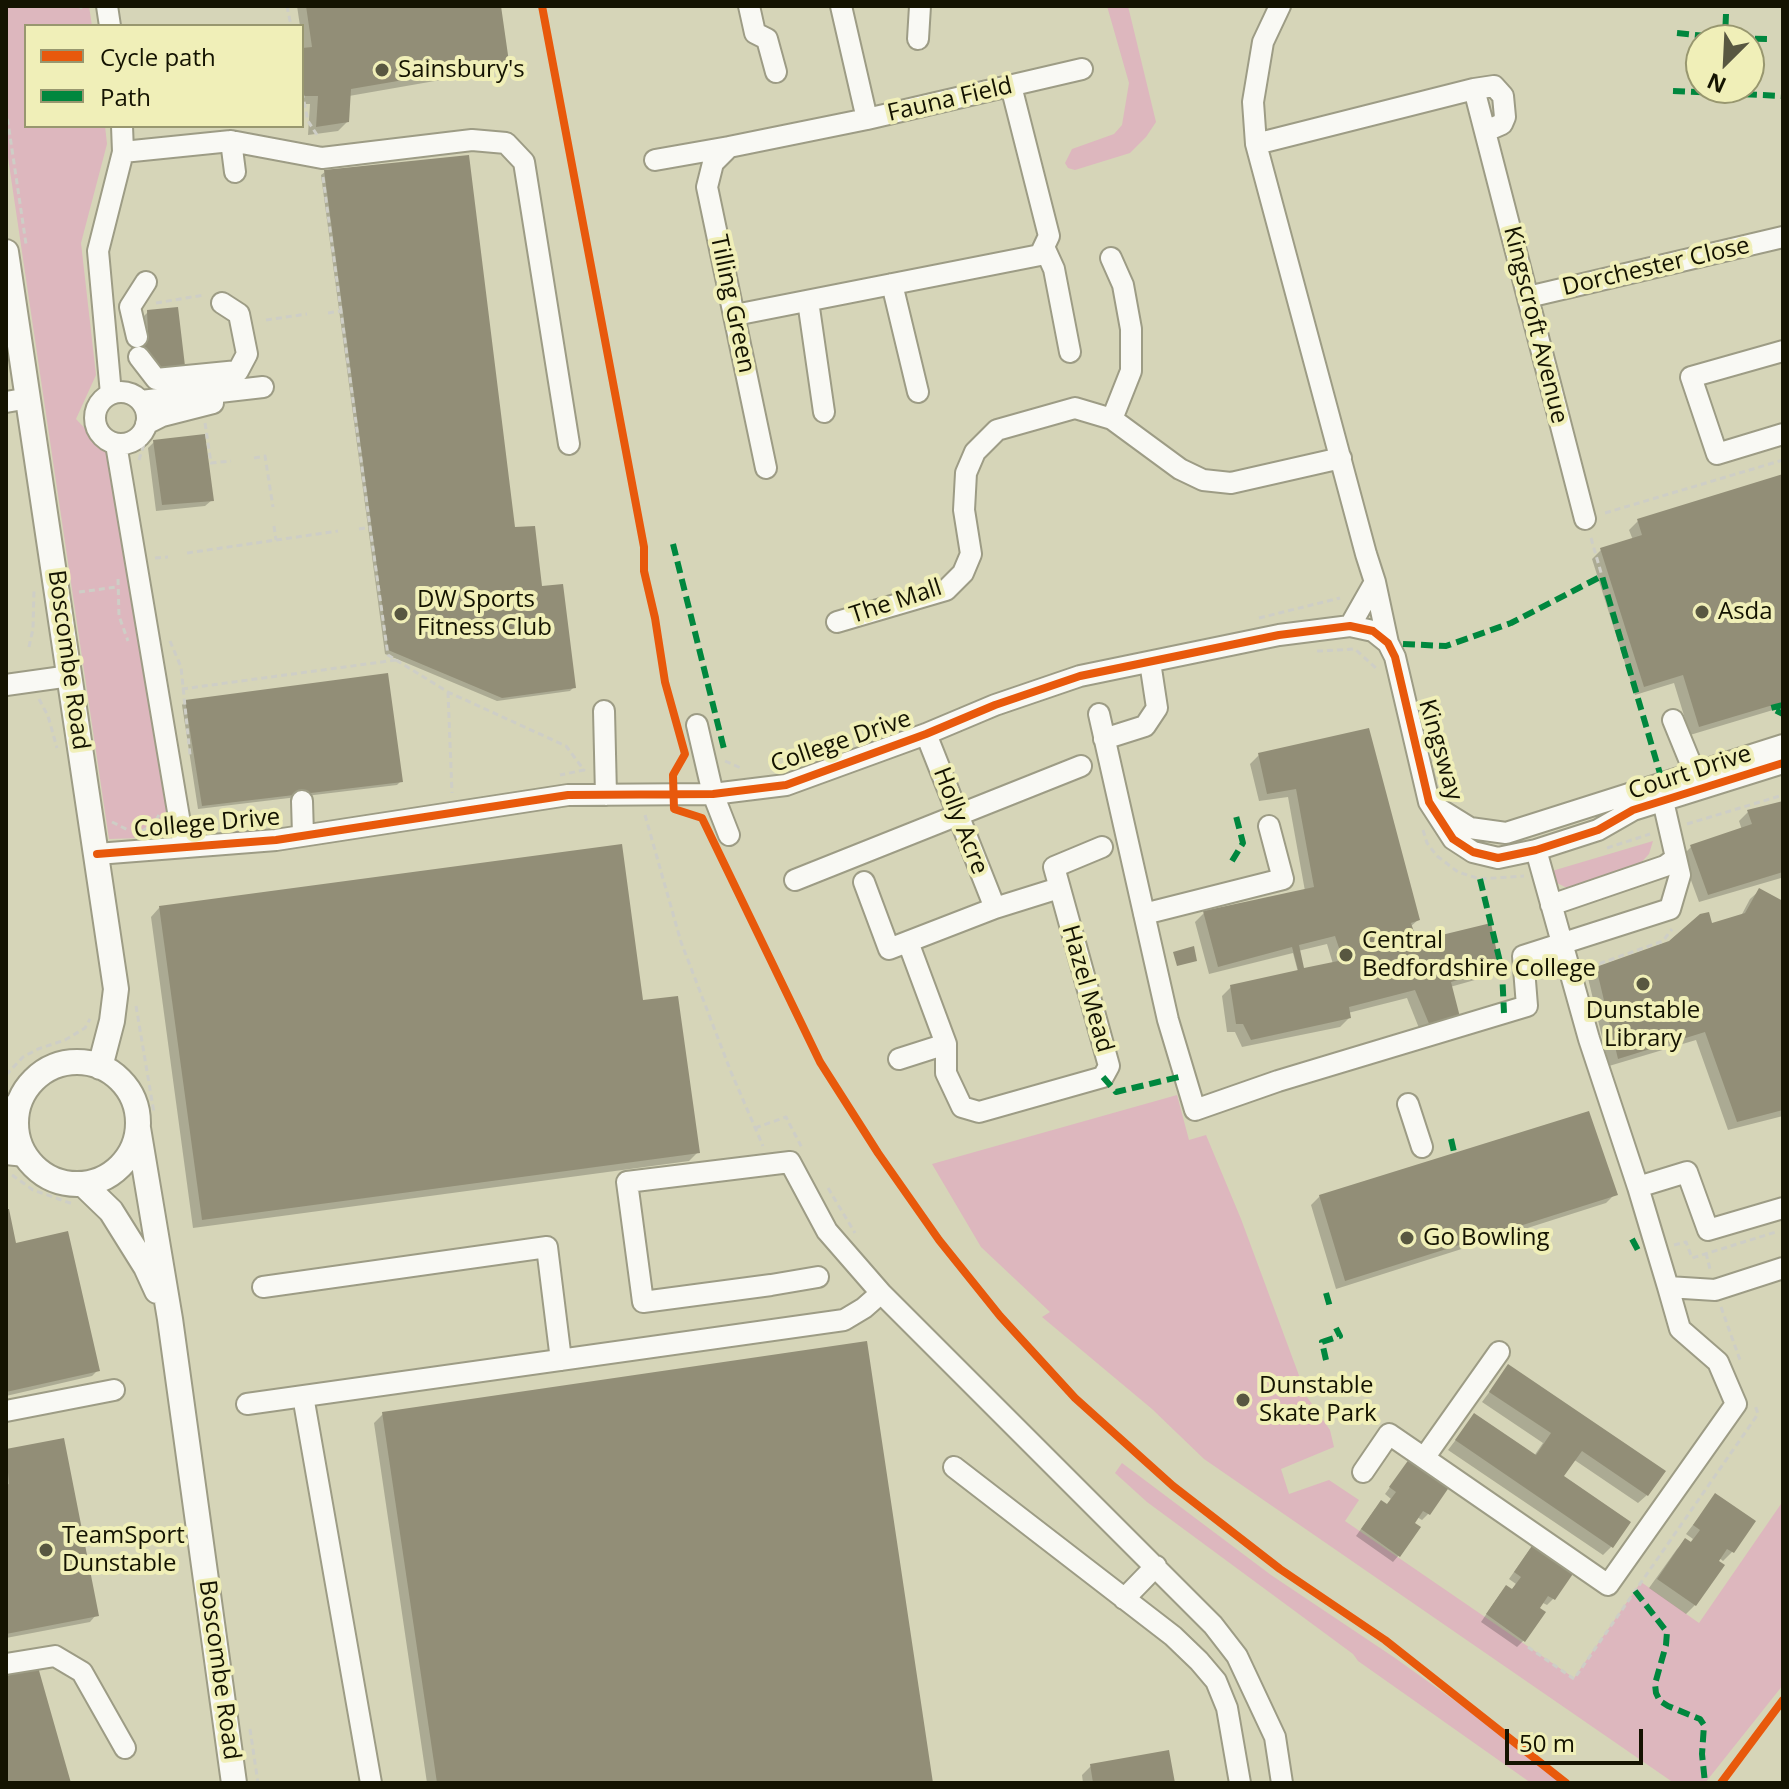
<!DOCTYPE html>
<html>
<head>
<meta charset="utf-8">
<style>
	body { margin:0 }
	#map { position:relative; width:1789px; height:1789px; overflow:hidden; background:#d6d5b8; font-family:"Open Sans",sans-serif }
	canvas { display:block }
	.frame { position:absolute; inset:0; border:8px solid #141301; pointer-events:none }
	.legend { position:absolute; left:24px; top:24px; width:280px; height:104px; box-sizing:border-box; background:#f0efb8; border:2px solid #98976f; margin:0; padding:10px 14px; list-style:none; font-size:24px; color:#141301 }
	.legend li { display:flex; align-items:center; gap:16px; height:40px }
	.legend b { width:40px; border:2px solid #98976f }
	.north { position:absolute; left:1685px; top:24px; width:80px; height:80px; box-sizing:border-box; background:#f0efb8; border:2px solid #98976f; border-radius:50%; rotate:204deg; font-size:22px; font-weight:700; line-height:32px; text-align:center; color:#141301 }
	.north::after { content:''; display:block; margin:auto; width:28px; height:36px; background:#585741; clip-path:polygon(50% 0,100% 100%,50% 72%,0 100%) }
	.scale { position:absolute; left:1505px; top:1729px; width:138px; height:36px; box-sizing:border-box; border:4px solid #141301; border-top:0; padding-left:10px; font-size:24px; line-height:28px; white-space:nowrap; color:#141301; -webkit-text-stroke:6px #f0efb8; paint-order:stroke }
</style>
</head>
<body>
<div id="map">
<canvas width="1789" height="1789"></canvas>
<div class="frame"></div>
<ul class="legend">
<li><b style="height:10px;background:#e8590c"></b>Cycle path</li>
<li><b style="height:10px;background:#00873e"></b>Path</li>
</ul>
<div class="north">N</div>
<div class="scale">50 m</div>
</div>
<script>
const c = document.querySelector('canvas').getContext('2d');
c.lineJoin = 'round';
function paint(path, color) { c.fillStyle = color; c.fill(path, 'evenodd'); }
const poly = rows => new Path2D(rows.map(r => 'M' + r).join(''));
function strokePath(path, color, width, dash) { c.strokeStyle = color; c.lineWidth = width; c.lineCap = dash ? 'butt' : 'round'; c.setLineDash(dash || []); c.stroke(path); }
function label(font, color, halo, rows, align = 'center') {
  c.font = font + ' "Open Sans",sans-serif'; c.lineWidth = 8; c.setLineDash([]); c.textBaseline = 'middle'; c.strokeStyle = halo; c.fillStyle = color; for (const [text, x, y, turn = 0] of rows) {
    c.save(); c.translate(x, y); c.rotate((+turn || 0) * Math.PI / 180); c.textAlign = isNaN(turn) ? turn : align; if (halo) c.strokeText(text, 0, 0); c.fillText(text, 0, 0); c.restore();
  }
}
const green = poly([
	[6,6,89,6,92,26,26,26,26,126,105,126,107,144,81,243,96,375,76,419,110,455,173,837,109,839,6,144],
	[1107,6,1128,6,1156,122,1146,137,1130,153,1075,170,1068,168,1065,163,1072,149,1114,134,1122,125,1129,83],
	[1653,841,1649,854,1637,867,1569,889,1553,881,1552,871],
	[1177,1095,1189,1140,1206,1135,1241,1219,1307,1397,1330,1430,1334,1447,1281,1469,1289,1494,1329,1480,1359,1500,1345,1521,1574,1678,1641,1582,1699,1623,1783,1501,1783,1685,1705,1783,1674,1783,1204,1459,1152,1409,1042,1317,1050,1312,981,1247,932,1164],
	[1122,1463,1271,1575,1395,1658,1500,1733,1562,1783,1531,1783,1358,1661,1353,1654,1147,1502,1115,1473]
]);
const shadow = poly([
	[297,6,499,6,507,61,498,70,349,96,347,122,338,131,308,135,310,104,302,104,302,26,300,26],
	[325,172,513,529,540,588,574,687,570,691,497,701,385,654,321,175],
	[148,312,183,365,177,372,133,363,131,346,138,339,141,319],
	[154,442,212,500,205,506,156,511,148,448],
	[1783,476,1783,707,1690,735,1674,683,1635,695,1592,559,1601,550,1633,540,1629,530,1638,521],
	[186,701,401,781,397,785,198,809,182,705],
	[1368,730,1418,920,1410,927,1416,944,1498,967,1489,976,1450,987,1458,1016,1421,1033,1407,998,1348,1013,1349,1018,1340,1027,1242,1047,1235,1032,1227,1032,1222,996,1231,987,1333,964,1327,944,1298,951,1302,968,1298,972,1293,953,1209,974,1195,922,1204,913,1305,891,1288,797,1259,801,1250,764,1259,755],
	[1783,803,1783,884,1781,878,1699,902,1682,856,1691,847,1742,830,1739,821,1748,812],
	[1759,891,1783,903,1783,1116,1728,1130,1696,1040,1609,1066,1588,978,1597,969,1670,943,1710,925,1741,916,1750,899],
	[159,908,641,1003,698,1152,689,1161,193,1228,151,917],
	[1615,1194,1606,1203,1336,1289,1311,1205,1320,1196],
	[6,1211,15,1245,98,1370,92,1376,6,1396],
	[1508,1367,1647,1495,1638,1503,1573,1459,1562,1477,1612,1546,1603,1555,1448,1450,1474,1416,1534,1456,1543,1443,1482,1402],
	[383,1414,931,1783,427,1783,374,1423],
	[62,1440,96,1615,90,1622,6,1638,6,1451],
	[1412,1457,1428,1514,1422,1520,1417,1517,1399,1555,1393,1562,1356,1536,1375,1509,1386,1506,1391,1499,1385,1494],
	[1716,1495,1754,1521,1732,1552,1723,1561,1718,1557,1695,1605,1686,1614,1649,1588,1677,1549,1686,1540,1690,1543,1693,1539,1686,1534],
	[1530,1549,1574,1568,1553,1599,1547,1605,1541,1602,1524,1640,1517,1647,1481,1622,1500,1594,1511,1591,1516,1584,1509,1579],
	[1091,1766,1173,1783,1083,1783,1082,1775]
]);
const building = poly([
	[306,6,501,6,509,62,351,89,349,122,316,127,318,96,304,96,302,78,302,48,312,47],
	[469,155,515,527,535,526,542,586,563,584,576,688,502,698,388,650,324,170],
	[178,307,185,366,154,370,152,356,138,357,137,337,148,335,147,310],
	[205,434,214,501,162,505,153,440],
	[1783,474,1783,702,1699,727,1683,675,1644,687,1600,548,1642,535,1637,519],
	[388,673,403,782,202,806,185,700],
	[1369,728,1420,920,1411,923,1417,941,1491,923,1500,968,1451,982,1460,1017,1430,1026,1415,990,1349,1007,1351,1018,1251,1040,1243,1024,1236,1024,1230,985,1298,970,1292,947,1218,967,1203,911,1314,887,1296,789,1267,794,1258,753],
	[1335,936,1343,960,1304,968,1299,945],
	[1783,801,1783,872,1708,895,1690,845,1752,824,1747,810],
	[622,844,643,1000,678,996,700,1153,202,1220,159,906],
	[1759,888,1783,901,1783,1110,1737,1122,1705,1032,1618,1059,1596,967,1669,941,1700,914,1709,912,1712,923,1745,913],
	[1194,946,1197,961,1177,966,1173,952],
	[1589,1111,1618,1195,1345,1281,1319,1195],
	[6,1209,9,1209,16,1243,68,1231,100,1371,6,1392],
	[867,1341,933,1783,437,1783,382,1412],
	[1508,1364,1666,1471,1648,1496,1582,1451,1564,1476,1631,1522,1613,1548,1455,1440,1474,1413,1536,1455,1551,1433,1489,1392],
	[64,1438,99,1616,6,1634,6,1485,9,1484,6,1449],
	[1412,1455,1452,1483,1430,1515,1423,1511,1415,1523,1421,1527,1400,1557,1361,1529,1381,1500,1387,1504,1396,1492,1389,1487],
	[1715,1493,1756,1521,1734,1553,1727,1549,1719,1561,1725,1565,1696,1606,1657,1579,1685,1538,1691,1542,1700,1530,1693,1525],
	[1536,1540,1577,1568,1555,1600,1548,1596,1540,1608,1546,1612,1525,1642,1486,1614,1506,1585,1512,1589,1521,1577,1514,1572],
	[38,1667,71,1783,6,1783,6,1676],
	[1169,1750,1175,1783,1093,1783,1090,1764]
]);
const path = poly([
	[81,6,81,9],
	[287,6,291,26],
	[302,92,308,121,319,138],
	[6,109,26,244],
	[323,177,341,311],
	[156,303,204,295],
	[328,313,341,311,370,527],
	[266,320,307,314],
	[205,423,211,463,231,461],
	[254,458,265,456,273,507],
	[139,460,144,444],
	[1605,513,1783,460],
	[274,526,276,540],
	[359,529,370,527,388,655,448,692,566,746,584,770,560,775],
	[1591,538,1602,576],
	[187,553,338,531],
	[155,558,168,557],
	[118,579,119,616,128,641],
	[79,592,117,587],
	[1259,618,1340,598],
	[170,641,181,667,190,755],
	[29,647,33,629,34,589],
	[1317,651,1355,649,1377,669],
	[182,689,396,660],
	[448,692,452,793],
	[39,699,48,716,57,748],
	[725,761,743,769],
	[645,815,681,942,731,1072,763,1146],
	[199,818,214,824],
	[112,822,130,831],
	[1687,824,1783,795],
	[1423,830,1427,843,1437,856,1458,872,1480,879,1524,876],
	[142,831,153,825,159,815],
	[1607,848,1650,834],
	[1590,967,1663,941,1672,929],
	[136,1006,154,1113],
	[6,1075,23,1057,38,1049,65,1040,85,1028,90,1019],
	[755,1128,786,1117,802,1148],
	[12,1175,33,1190,73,1204],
	[828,1188,855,1233],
	[1674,1245,1686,1242,1692,1258,1776,1232],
	[1706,1253,1710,1269],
	[1721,1307,1740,1360],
	[1277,1391,1320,1389],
	[1528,1647,1574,1679,1758,1414,1755,1405],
	[250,1729,258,1783]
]);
const minor = poly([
	[107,6,110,26],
	[749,6,755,33,767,39,776,72],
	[841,6,867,119],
	[1280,6,1263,42,1253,102,1256,144,1366,554,1375,582,1388,643],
	[918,39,920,6],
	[1474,89,1494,86,1503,96,1505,117,1502,124,1486,131],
	[231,141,235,172],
	[1256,144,1474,89,1585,519],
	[123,152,231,141,322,158,472,140,506,143,524,162,569,444],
	[655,160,729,147],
	[1044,247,1054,269,1070,352],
	[1111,258,1123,285,1131,329,1131,371,1112,419],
	[892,284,918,392],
	[1528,297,1783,237],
	[808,301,824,412],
	[735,315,1040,255,1049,236,1011,86],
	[137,337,130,307,146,282],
	[1783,351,1691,377,1717,454,1783,434],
	[139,357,156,379,238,371,247,354,239,314,222,303],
	'95 418a26 26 0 1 1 52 0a26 26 0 1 1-52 0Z',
	[111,394,98,251,123,152,122,126],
	[141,401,263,387],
	[6,402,29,398],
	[146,424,162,416,213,403],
	[116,444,184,847],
	[766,468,707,187,713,163,729,147,867,119,1082,69],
	[837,622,946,590,963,573,971,554,964,510,966,473,975,452,997,430,1075,408,1112,419,1180,469,1203,480,1231,483,1341,458],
	[1350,626,1375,582],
	[6,685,70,676],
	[604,711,606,795],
	[1099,714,1168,1020,1195,1110,1278,1081,1527,1006,1523,956,1670,909,1680,875,1663,801],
	[1673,720,1700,786],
	[697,725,713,794,729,835],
	[926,734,995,908],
	[1104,739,1145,726,1157,708,1150,662],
	[302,801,303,835],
	[1436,807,1470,828,1506,833,1783,745],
	[1536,850,1589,1039,1638,1187,1668,1287,1715,1290,1783,1268],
	[97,854,276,840,568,795,713,794,786,785,926,734,995,705,1080,676,1279,635,1350,626,1373,631,1388,643,1395,657,1429,802,1453,839,1473,852,1498,858,1536,850,1598,830,1633,810,1783,763],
	[795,880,1081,766],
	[864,882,889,949,995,908,1059,888],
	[1551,905,1665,866,1676,858],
	[1144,914,1283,879,1269,826],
	[908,942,946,1044,946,1073,962,1107,979,1112,1103,1077,1109,1066,1054,867,1102,847],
	[899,1059,946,1044],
	[1408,1104,1422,1147],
	[6,1111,20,1100],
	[6,1154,25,1156],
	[1638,1187,1687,1172,1708,1230,1783,1208],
	[818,1277,771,1285,643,1302,627,1182,790,1162,827,1231,881,1293,1213,1625,1237,1656,1275,1737,1282,1783],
	[263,1287,547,1247,561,1360],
	[1499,1352,1424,1458,1608,1585,1736,1404,1718,1362,1680,1329,1668,1287],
	[303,1396,371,1783],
	[247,1404,844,1320,864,1308,881,1293],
	[6,1411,114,1390],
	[954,1467,1173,1636,1199,1661,1216,1681,1227,1708,1240,1783],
	[1363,1472,1389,1434,1424,1458],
	[1124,1599,1156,1566],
	[6,1664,55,1656,82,1672,125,1748]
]);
const major = poly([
	[6,252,116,989,112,1021,100,1067],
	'16 1123a61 61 0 1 1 122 0a61 61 0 1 1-122 0Z',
	[138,1128,170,1319,234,1783],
	[83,1184,111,1211,146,1267,157,1291]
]);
const quiet = poly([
	[1726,14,1725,38,1772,39],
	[1677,33,1725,38,1725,40],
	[1673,91,1783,96],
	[673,544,724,749],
	[1403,644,1446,646,1511,623,1602,576,1661,777],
	[1783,705,1771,708,1783,714],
	[1232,861,1243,843,1236,816],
	[1480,879,1502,970,1504,1013],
	[1103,1077,1116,1092,1183,1076],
	[1451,1139,1454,1152],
	[1632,1239,1640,1254],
	[1326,1293,1330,1307],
	[1326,1360,1322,1342,1340,1336,1336,1328],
	[1635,1591,1667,1632,1666,1645,1655,1684,1656,1693,1660,1701,1668,1706,1700,1719,1704,1725,1702,1754,1705,1783]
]);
const cycleway = poly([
	[542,6,644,547,644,571,655,618,665,682,685,754,673,775,674,809,702,818,820,1062,878,1153,939,1240,1000,1316,1075,1398,1173,1486,1280,1569,1385,1640,1566,1783],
	[97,854,276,840,568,795,713,794,786,785,926,734,995,705,1080,676,1279,635,1350,626,1373,631,1388,643,1395,657,1429,802,1453,839,1473,852,1498,858,1536,850,1598,830,1633,810,1783,763],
	[1721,1783,1783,1700]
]);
const markers = [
	[382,70,8,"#585741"],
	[1702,612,8,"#585741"],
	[401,614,8,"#585741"],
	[1346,955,8,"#585741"],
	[1643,984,8,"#585741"],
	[1407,1238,8,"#585741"],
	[1243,1400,8,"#585741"],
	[46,1550,8,"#585741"]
];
const poiNames = [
	["Sainsbury's",398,70],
	["DW Sports",417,600],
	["Fitness Club",417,628],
	["Asda",1718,612],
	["Central",1362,941],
	["Bedfordshire College",1362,969],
	["Dunstable",1643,1011,"center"],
	["Library",1643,1039,"center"],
	["Go Bowling",1423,1238],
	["Dunstable",1259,1386],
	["Skate Park",1259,1414],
	["TeamSport",62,1536],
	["Dunstable",62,1564]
];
const streetNames = [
	["Fauna Field",950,100,-13],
	["Dorchester Close",1656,267,-13],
	["Tilling Green",732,304,78],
	["Kingscroft Avenue",1535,325,76],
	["The Mall",896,602,-18],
	["Boscombe Road",68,660,82],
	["College Drive",841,742,-19],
	["Kingsway",1440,750,74],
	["Court Drive",1690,773,-18],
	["Holly Acre",960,821,69],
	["College Drive",207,824,-5],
	["Hazel Mead",1087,989,74],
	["Boscombe Road",219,1670,82]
];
paint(green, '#ddb7be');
paint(shadow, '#0003');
paint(building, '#928e77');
strokePath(minor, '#9d9c85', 24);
strokePath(major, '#9d9c85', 28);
strokePath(path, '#cecec6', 3, [6, 4]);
strokePath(minor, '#f9f9f4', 20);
strokePath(major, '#f9f9f4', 24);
strokePath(quiet, '#00873e', 6, [12, 6]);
strokePath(cycleway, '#e8590c', 8);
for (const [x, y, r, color] of markers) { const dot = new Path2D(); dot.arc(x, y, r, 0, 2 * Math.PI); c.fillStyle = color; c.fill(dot); strokePath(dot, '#f0efb8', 3); }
label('24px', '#141301', '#f0efb8', poiNames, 'left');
label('24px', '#141301', '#f0efb8', streetNames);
</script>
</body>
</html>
